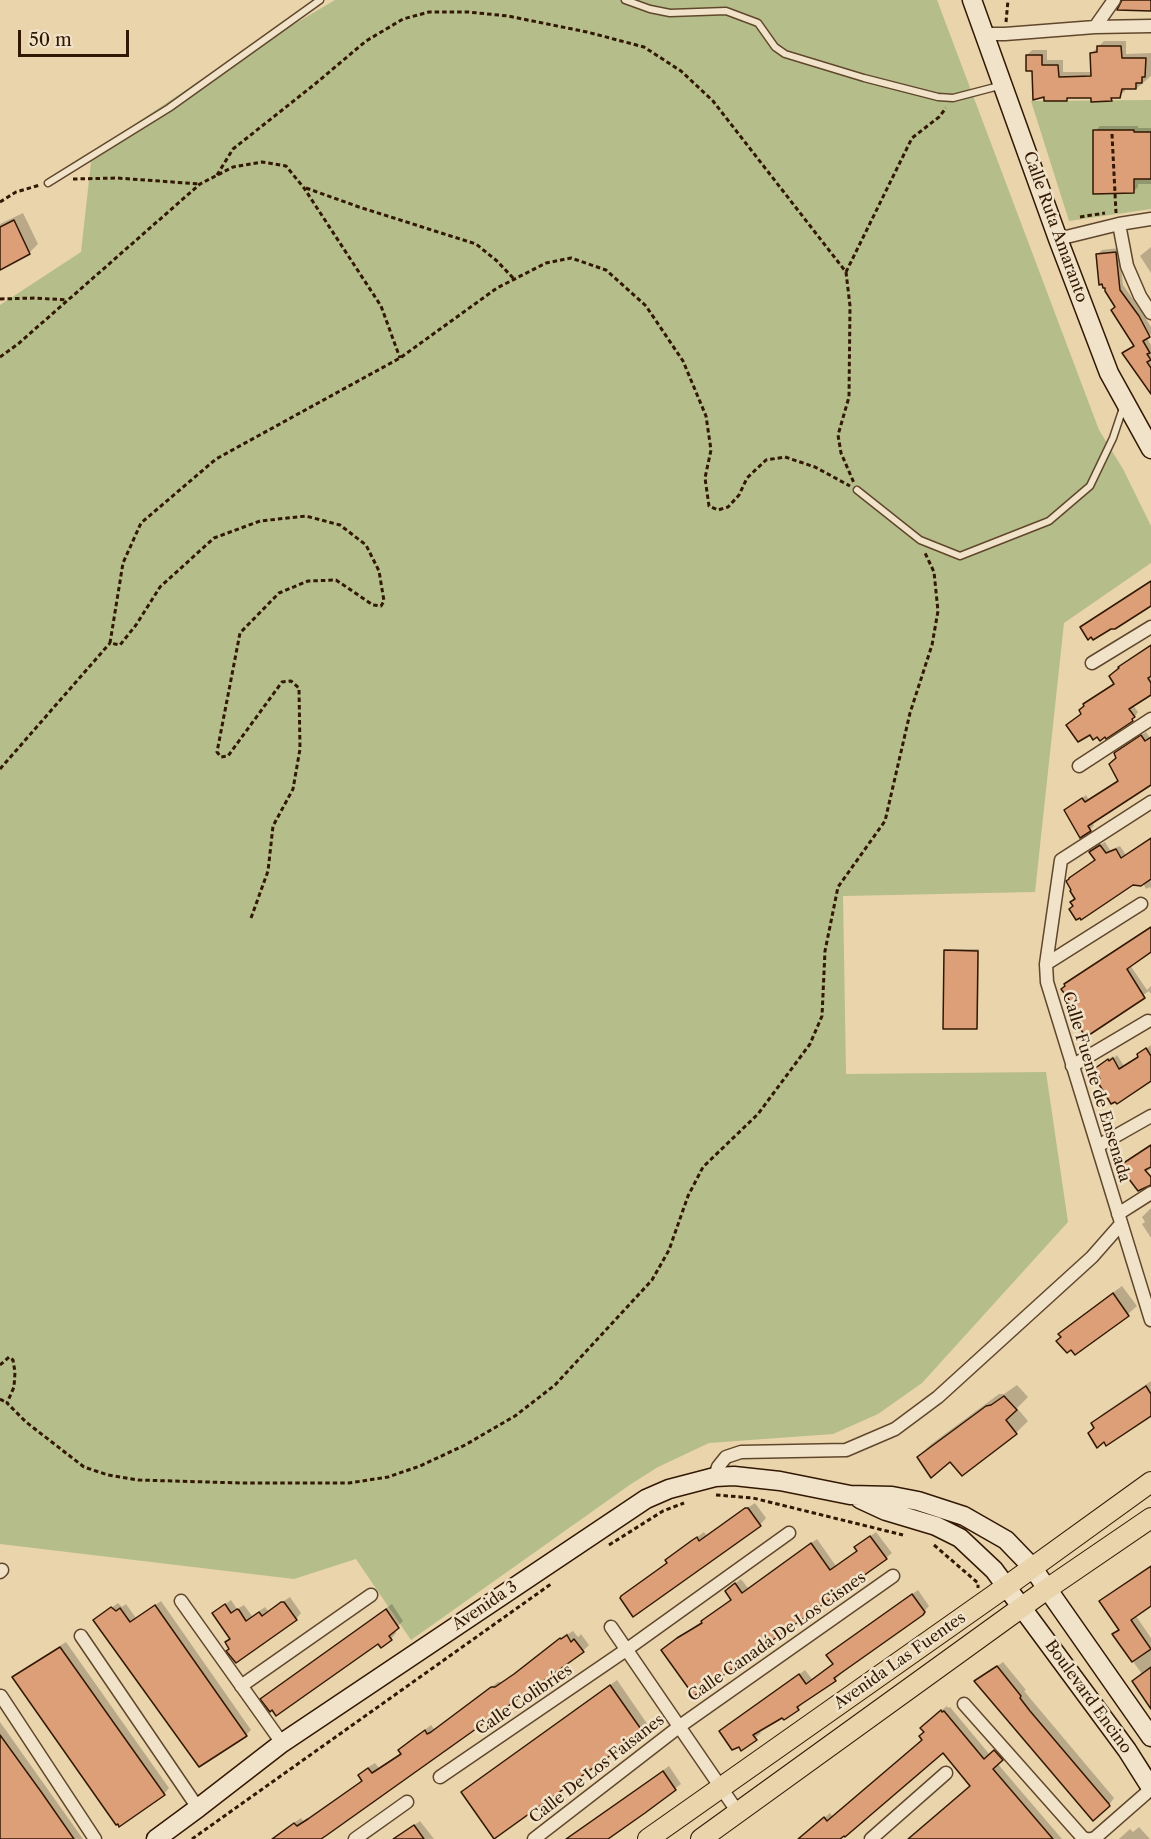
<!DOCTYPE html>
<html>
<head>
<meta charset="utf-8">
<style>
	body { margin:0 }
	#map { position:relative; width:1151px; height:1839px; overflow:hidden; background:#e9d4ac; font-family:"Libre Caslon Text",serif }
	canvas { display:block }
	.scale { position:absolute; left:18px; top:30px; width:111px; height:27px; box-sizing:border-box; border:3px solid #321802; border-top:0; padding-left:8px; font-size:18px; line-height:21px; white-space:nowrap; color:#321802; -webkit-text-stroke:4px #f1e3c9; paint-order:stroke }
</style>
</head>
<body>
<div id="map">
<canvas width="1151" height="1839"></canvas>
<div class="scale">50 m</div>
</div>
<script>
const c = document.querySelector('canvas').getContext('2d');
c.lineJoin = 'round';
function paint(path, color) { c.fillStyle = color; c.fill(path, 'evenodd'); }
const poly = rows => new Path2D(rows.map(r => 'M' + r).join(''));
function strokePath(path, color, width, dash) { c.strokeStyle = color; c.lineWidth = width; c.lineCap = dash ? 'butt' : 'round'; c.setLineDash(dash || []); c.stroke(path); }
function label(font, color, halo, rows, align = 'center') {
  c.font = font + ' "Libre Caslon Text",serif'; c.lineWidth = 5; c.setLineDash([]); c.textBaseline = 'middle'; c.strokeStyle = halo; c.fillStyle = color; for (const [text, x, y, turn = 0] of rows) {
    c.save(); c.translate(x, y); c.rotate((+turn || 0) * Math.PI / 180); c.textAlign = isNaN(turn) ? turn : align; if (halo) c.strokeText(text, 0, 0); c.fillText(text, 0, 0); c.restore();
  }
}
const green = poly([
	[335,0,937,0,1099,430,1123,469,1151,526,1151,563,1064,623,1035,892,843,896,846,1074,1046,1072,1068,1222,922,1383,878,1414,833,1434,709,1443,658,1467,631,1484,411,1640,356,1559,294,1579,0,1544,0,305,81,252,92,153,211,73],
	[1151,100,1151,209,1069,221,1031,101]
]);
const shadow = poly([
	[1104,41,1126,41,1126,54,1151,53,1151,76,1137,88,1125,88,1125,91,1119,96,1114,96,1111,99,1092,97,1069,97,1066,100,1033,69,1027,55,1032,50,1047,50,1047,60,1063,60,1063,72,1092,72,1092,53],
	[1100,126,1138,126,1138,128,1151,128,1151,184,1138,184,1138,187,1133,192,1095,131],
	[23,213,38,244,29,253,0,268,0,224],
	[1151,247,1151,273,1140,256],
	[1119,248,1123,285,1142,312,1151,327,1151,334,1146,337,1151,345,1151,392,1124,353,1135,345,1116,307,1098,254,1102,250],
	[1151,645,1151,694,1133,705,1138,712,1132,720,1082,713,1116,683],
	[1146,732,1150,738,1151,737,1151,783,1092,822,1094,826,1081,836,1066,810,1086,795,1089,800,1119,780,1118,758,1120,749],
	[1151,838,1151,889,1150,887,1146,889,1144,885,1133,883,1074,906,1072,902,1076,898,1070,878,1097,859,1091,852,1095,848,1105,842,1110,850,1120,846,1126,855],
	[1151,927,1151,951,1130,965,1147,990,1151,986,1151,994,1149,991,1086,1035],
	[948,949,979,949,978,1025,976,1028,945,951],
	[1151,1045,1151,1079,1102,1079,1100,1065,1113,1056,1114,1058,1117,1055,1124,1066,1139,1056,1143,1051],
	[1151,1145,1151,1169,1145,1172,1121,1166],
	[1151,1208,1151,1238,1142,1224,1145,1222,1142,1217],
	[1122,1286,1137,1306,1128,1314,1075,1353,1060,1334,1069,1325],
	[1151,1381,1151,1414,1104,1440,1093,1424,1101,1415],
	[1017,1385,1028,1397,1017,1408,1028,1421,1016,1433,951,1460,918,1457,930,1445,999,1394,1004,1394],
	[755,1503,766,1518,760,1525,668,1563,667,1560,704,1532,706,1535],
	[876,1532,892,1553,886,1558,669,1645,732,1599,732,1586,741,1579,748,1588,817,1539,836,1566,858,1550,856,1547],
	[1151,1566,1151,1604,1136,1616,1151,1638,1151,1694,1142,1674,1114,1635,1120,1629],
	[918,1590,929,1606,922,1614,839,1673,841,1674,835,1680,802,1702,803,1703,798,1709,782,1716,759,1730,761,1733,742,1749,726,1726,805,1670,812,1679,834,1663,833,1650],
	[290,1597,301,1613,296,1619,231,1648,231,1638,220,1608,231,1600,237,1609,244,1605,252,1616,265,1607,268,1611],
	[161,1601,251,1730,246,1735,95,1620,118,1603,122,1607,126,1604,136,1618],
	[392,1604,403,1621,394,1630,396,1633,391,1639,378,1642,262,1699],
	[573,1631,578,1637,581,1634,589,1645,583,1651,319,1839,271,1839,301,1818,303,1821,315,1813,363,1780,360,1775,365,1769,375,1763,379,1768,402,1752,400,1750,422,1732,431,1725,434,1729,439,1726,498,1682,503,1682,521,1668,567,1633,568,1634],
	[66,1642,169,1788,164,1794,14,1677,20,1672],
	[1003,1662,1026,1690,1024,1691,1114,1798,1109,1805,976,1681],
	[617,1680,648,1725,642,1731,463,1792,469,1786],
	[947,1706,948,1708,950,1707,990,1755,1000,1746,1007,1754,997,1763,1062,1839,910,1839,971,1786,943,1751,840,1839,799,1839,830,1813,833,1817,924,1740,927,1722],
	[0,1722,83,1839,6,1839,0,1831],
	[669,1766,681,1784,608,1839,567,1839],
	[420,1821,434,1839,395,1839],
	[1139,1827,1150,1839,1119,1839,1130,1829,1133,1832]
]);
const building = poly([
	[1122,0,1151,0,1151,11,1117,10,1122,0],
	[1097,46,1121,46,1122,58,1146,58,1145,77,1142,77,1142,83,1136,83,1136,89,1122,89,1120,98,1111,98,1112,101,1091,102,1091,98,1067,98,1067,101,1044,101,1044,97,1033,100,1032,71,1026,71,1026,55,1042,55,1042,65,1058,65,1059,77,1091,76,1090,53,1097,52,1097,46],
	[1093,130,1134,130,1134,132,1151,132,1151,179,1134,179,1134,193,1093,194,1093,130],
	[14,220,30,254,0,270,0,227,14,220],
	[1116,252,1120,290,1139,316,1150,337,1143,341,1150,353,1147,354,1151,360,1147,362,1151,368,1151,394,1122,353,1134,346,1111,310,1115,307,1105,291,1105,288,1103,288,1102,284,1099,285,1096,254,1116,252],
	[1151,581,1151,606,1115,629,1111,629,1093,640,1091,637,1088,640,1080,627,1151,581],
	[1151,645,1151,676,1148,678,1151,683,1151,695,1129,709,1135,717,1132,719,1133,721,1106,739,1105,737,1100,741,1097,737,1093,740,1090,735,1078,742,1066,725,1081,714,1079,710,1084,706,1083,704,1114,684,1109,676,1119,668,1118,667,1151,645],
	[1141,735,1145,741,1151,737,1151,785,1088,826,1091,831,1080,838,1064,810,1082,798,1085,802,1118,781,1109,764,1116,758,1114,753,1141,735],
	[1151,838,1151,879,1141,886,1133,885,1081,920,1080,918,1076,920,1069,909,1073,906,1070,902,1075,899,1070,891,1071,890,1066,881,1069,879,1069,878,1095,860,1089,852,1100,845,1106,853,1116,849,1121,858,1151,838],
	[1151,927,1151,952,1127,969,1145,998,1086,1037,1077,1024,1080,1020,1078,1017,1081,1016,1061,989,1065,986,1064,984,1151,927],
	[944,950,978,951,977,1029,943,1029,944,950],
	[1146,1048,1151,1056,1151,1081,1117,1104,1115,1102,1111,1104,1097,1081,1100,1079,1094,1069,1108,1059,1109,1061,1113,1058,1119,1069,1138,1057,1137,1054,1146,1048],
	[1151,1145,1151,1167,1145,1170,1151,1177,1151,1185,1138,1191,1119,1166,1151,1145],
	[1113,1293,1129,1316,1075,1355,1071,1350,1067,1353,1056,1341,1061,1337,1058,1334,1113,1293],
	[1146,1386,1151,1394,1151,1416,1106,1446,1104,1442,1097,1448,1088,1433,1094,1428,1091,1423,1146,1386],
	[1004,1396,1017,1410,1006,1420,1017,1434,962,1476,950,1462,931,1478,917,1457,986,1406,991,1405,1004,1396],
	[745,1508,748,1508,761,1526,633,1617,620,1598,621,1596,667,1563,665,1560,691,1541,697,1537,699,1541,745,1508],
	[870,1536,887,1559,694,1696,661,1650,677,1638,702,1623,701,1621,731,1600,725,1591,735,1583,742,1593,811,1543,830,1570,857,1551,854,1547,870,1536],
	[1151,1566,1151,1606,1131,1620,1151,1649,1132,1662,1112,1634,1119,1630,1099,1601,1151,1566],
	[912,1594,925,1612,923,1615,834,1678,836,1681,797,1707,799,1710,784,1720,782,1718,753,1735,757,1740,741,1751,739,1747,732,1750,719,1731,799,1674,806,1684,833,1664,826,1655,912,1594],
	[281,1602,284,1602,297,1620,236,1663,226,1651,229,1649,225,1642,230,1639,212,1613,225,1604,231,1613,237,1609,239,1610,246,1621,259,1612,262,1616,281,1602],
	[155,1605,247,1736,199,1767,93,1620,111,1607,116,1611,120,1608,130,1622,155,1605],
	[386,1609,399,1628,389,1636,392,1640,381,1648,378,1644,276,1716,272,1710,270,1712,260,1699,386,1609],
	[567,1635,571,1642,574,1639,584,1652,327,1835,321,1839,272,1839,294,1823,297,1826,308,1819,362,1781,358,1775,368,1768,372,1773,401,1754,398,1750,414,1738,425,1730,427,1734,431,1732,491,1687,495,1687,514,1674,560,1638,561,1639,567,1635],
	[60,1647,165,1795,119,1827,118,1824,116,1825,12,1677,60,1647],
	[997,1666,1021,1696,1020,1698,1030,1711,1109,1804,1110,1806,1093,1821,974,1681,997,1666],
	[1151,1667,1151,1709,1132,1681,1151,1667],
	[610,1685,643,1732,494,1839,461,1792,610,1685],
	[941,1710,942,1712,944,1711,984,1759,994,1750,1003,1760,993,1769,1053,1839,908,1839,970,1786,943,1753,845,1837,844,1836,840,1839,798,1839,824,1817,827,1821,922,1740,919,1736,924,1732,920,1728,941,1710],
	[0,1735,42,1793,74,1839,0,1839,0,1735],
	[663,1771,676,1790,645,1813,608,1839,566,1839,663,1771],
	[414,1825,424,1839,393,1839,414,1825]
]);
const path = poly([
	[1006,22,1008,0],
	[1112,134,1116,213],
	[217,175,233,149,315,84,366,41,403,19,429,12,468,12,508,16,587,32,644,47,681,71,713,101,846,272,912,138,939,117,946,108],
	[73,179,117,178,200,184],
	[306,188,359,207,476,244,497,261,514,279],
	[0,202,16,192,40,185],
	[1080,217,1105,213],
	[846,272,850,306,849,397,838,435,841,453,854,483],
	[0,299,35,298,67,300],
	[0,357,18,344,200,184,233,167,262,162,286,166,304,188,381,306,400,358],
	[0,769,110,643],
	[251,918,268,871,273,826,293,789,300,749,299,688,291,681,282,682,228,756,221,757,217,752,240,633,279,593,308,581,336,580,373,605,381,606,384,601,379,571,366,545,340,525,306,516,260,521,214,538,160,587,136,625,120,645,110,643,123,563,141,523,216,459,400,358,497,288,546,263,571,258,606,270,646,306,683,361,706,416,711,450,705,478,709,506,718,510,728,507,739,495,747,478,766,460,785,457,815,467,850,486],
	[0,1365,9,1357,13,1360,15,1372,14,1387,7,1403,26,1422,84,1467,108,1475,138,1480,241,1483,349,1483,388,1477,420,1466,465,1445,515,1416,555,1385,652,1280,669,1250,688,1196,703,1167,758,1114,810,1044,822,1016,825,951,838,887,885,821,910,713,932,645,938,611,934,572,925,553],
	[0,1399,7,1403],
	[716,1495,753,1498,903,1535],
	[609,1545,663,1511,684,1503],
	[934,1545,978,1583,978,1588],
	[192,1839,551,1584]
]);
const lane = poly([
	[625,0,650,9,670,13,726,11,758,23,775,47,785,54,864,78,938,97,953,98,999,86],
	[48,183,169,108,320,0],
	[857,490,920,540,960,556,1049,521,1090,486,1113,438,1123,408]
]);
const street = poly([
	[1095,27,1114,0],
	[984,34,1005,34,1095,27,1151,26],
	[1119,224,1127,266,1140,296,1151,313],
	[1058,239,1119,224,1151,219],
	[1092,663,1151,627],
	[1079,766,1151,719],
	[1151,802,1061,860,1046,964,1047,982,1151,1320],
	[1046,964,1141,904],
	[1072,1066,1148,1021],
	[1098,1146,1151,1116],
	[1118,1214,1151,1193],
	[715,1477,718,1467,726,1457,741,1452,846,1450,895,1429,938,1397,1092,1257,1121,1224],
	[0,1572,2,1570],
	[181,1601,282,1743],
	[611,1627,737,1811],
	[81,1636,198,1808],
	[241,1686,371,1595],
	[1,1696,95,1839],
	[964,1704,1083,1838,1087,1839],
	[440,1777,626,1650,789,1533],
	[355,1839,407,1802],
	[534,1839,680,1726,893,1576],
	[871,1839,946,1773],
	[1091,1839,1095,1838,1151,1789]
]);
const secondary = poly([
	[972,0,1058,239,1109,373,1151,449],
	[860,1499,886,1511,936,1526,960,1538,994,1570,1127,1750,1151,1788],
	[156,1839,198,1808,282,1743,646,1499,669,1489,715,1477,734,1476,780,1481,850,1495,892,1496,918,1501,964,1516,1006,1540,1032,1567,1151,1737]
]);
const primary = poly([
	[648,1839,1007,1586,1151,1482],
	[701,1839,1047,1589,1151,1518]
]);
const streetNames = [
	["Calle Ruta Amaranto",1055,227,70],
	["Calle Fuente de Ensenada",1096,1087,73],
	["Avenida 3",485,1606,-34],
	["Calle Canadá De Los Cisnes",777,1637,-35],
	["Avenida Las Fuentes",900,1661,-35],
	["Boulevard Encino",1088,1697,54],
	["Calle Colibríes",524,1700,-34],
	["Calle De Los Faisanes",597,1769,-38]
];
paint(green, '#b5bd8a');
paint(shadow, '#0003');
paint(building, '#dc9f77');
strokePath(building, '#321802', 1.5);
strokePath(lane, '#60472c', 9);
strokePath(street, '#60472c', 15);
strokePath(secondary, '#321802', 21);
strokePath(primary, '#321802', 22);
strokePath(path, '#321802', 3, [4.5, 3]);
strokePath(lane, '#f1e3c9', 6);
strokePath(street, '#f1e3c9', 12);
strokePath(secondary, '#f1e3c9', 18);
strokePath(primary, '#e9d4ac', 20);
label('16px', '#321802', '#f1e3c9', streetNames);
</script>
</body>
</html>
